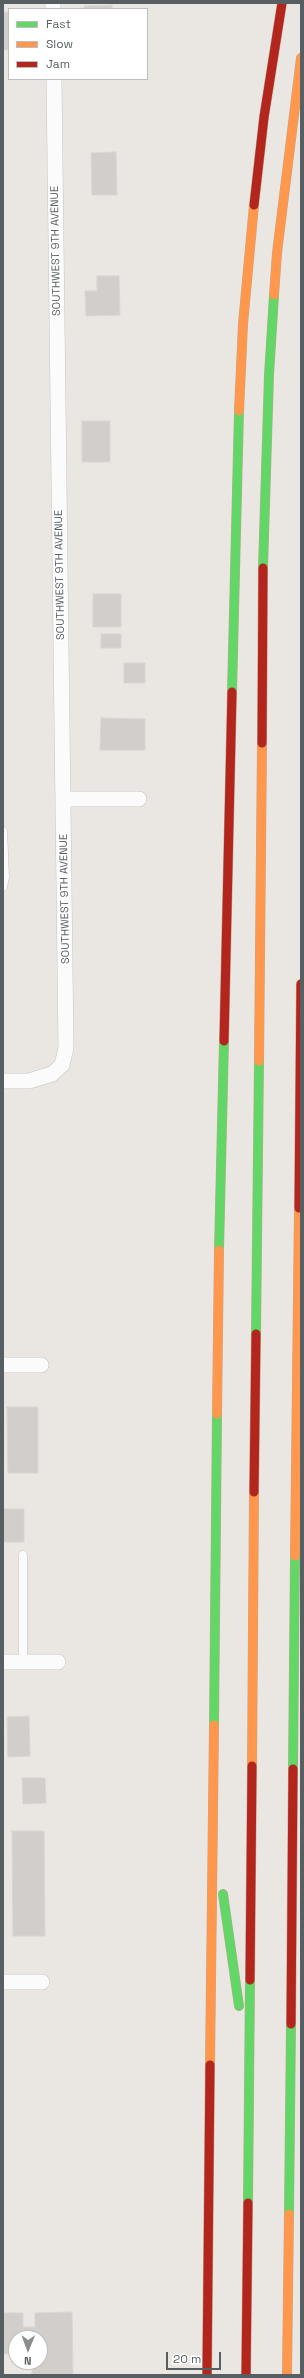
<!DOCTYPE html>
<html>
<head>
<meta charset="utf-8">
<style>
	body { margin:0 }
	#map { position:relative; width:304px; height:2378px; overflow:hidden; background:#eae6e2; font-family:"Space Grotesk",sans-serif }
	canvas { display:block }
	.frame { position:absolute; inset:0; border:4px solid #585f62; pointer-events:none }
	.legend { position:absolute; left:8px; top:8px; width:140px; height:72px; box-sizing:border-box; background:#fff; border:1px solid #bcbfc0; margin:0; padding:5px 7px; list-style:none; font-size:12px; color:#585f62 }
	.legend li { display:flex; align-items:center; gap:8px; height:20px }
	.legend b { width:20px; border:1px solid #bcbfc0 }
	.north { position:absolute; left:8px; top:2330px; width:40px; height:40px; box-sizing:border-box; background:#fff; border:1px solid #bcbfc0; border-radius:50%; rotate:181deg; font-size:11px; font-weight:700; line-height:16px; text-align:center; color:#585f62 }
	.north::after { content:''; display:block; margin:auto; width:14px; height:18px; background:#8b8e8f; clip-path:polygon(50% 0,100% 100%,50% 72%,0 100%) }
	.scale { position:absolute; left:166px; top:2352px; width:55px; height:18px; box-sizing:border-box; border:2px solid #585f62; border-top:0; padding-left:5px; font-size:12px; line-height:14px; white-space:nowrap; color:#585f62; -webkit-text-stroke:3px #fff; paint-order:stroke }
</style>
</head>
<body>
<div id="map">
<canvas width="304" height="2378"></canvas>
<div class="frame"></div>
<ul class="legend">
<li><b style="height:5px;background:#63d668"></b>Fast</li>
<li><b style="height:5px;background:#ff974d"></b>Slow</li>
<li><b style="height:5px;background:#b3261e"></b>Jam</li>
</ul>
<div class="north">N</div>
<div class="scale">20 m</div>
</div>
<script>
const c = document.querySelector('canvas').getContext('2d');
c.lineJoin = 'round';
function paint(path, color) { c.fillStyle = color; c.fill(path, 'evenodd'); }
const poly = rows => new Path2D(rows.map(r => 'M' + r).join(''));
function strokePath(path, color, width, dash) { c.strokeStyle = color; c.lineWidth = width; c.lineCap = dash ? 'butt' : 'round'; c.setLineDash(dash || []); c.stroke(path); }
function label(font, color, halo, rows, align = 'center') {
  c.font = font + ' "Space Grotesk",sans-serif'; c.lineWidth = 3; c.setLineDash([]); c.textBaseline = 'middle'; c.strokeStyle = halo; c.fillStyle = color; for (const [text, x, y, turn = 0] of rows) {
    c.save(); c.translate(x, y); c.rotate((+turn || 0) * Math.PI / 180); c.textAlign = isNaN(turn) ? turn : align; if (halo) c.strokeText(text, 0, 0); c.fillText(text, 0, 0); c.restore();
  }
}
const building = poly([
	[112,5,112,9,84,9,84,6,112,5],
	[3,12,9,12,9,50,3,50,3,12],
	[116,152,117,195,92,195,91,153,116,152],
	[97,276,119,276,120,315,86,316,85,291,97,291,97,276],
	[82,421,110,421,110,462,82,462,82,421],
	[93,594,121,594,121,627,93,627,93,594],
	[101,634,121,634,121,648,101,648,101,634],
	[124,663,145,663,145,683,124,683,124,663],
	[101,718,145,719,145,750,100,750,101,718],
	[7,1407,38,1407,38,1473,8,1473,7,1407],
	[3,1509,24,1509,24,1542,3,1542,3,1509],
	[29,1716,30,1756,8,1757,7,1717,29,1716],
	[22,1778,45,1778,46,1803,23,1804,22,1778],
	[12,1831,44,1831,45,1936,13,1936,12,1831],
	[72,2312,73,2375,32,2375,32,2362,40,2362,40,2338,16,2338,16,2354,3,2354,3,2313,23,2313,23,2327,35,2327,35,2313,72,2312]
]);
const lane = poly([
	[3,831,5,877,3,887],
	[23,1555,23,1662]
]);
const street = poly([
	[53,3,53,9],
	[63,799,139,799],
	[3,1081,29,1081,52,1074,62,1065,66,1048,54,79],
	[3,1365,41,1365],
	[3,1662,58,1662],
	[3,1982,42,1982]
]);
const fast = poly([
	[263,568,269,375,274,295],
	[232,692,239,411],
	[219,1250,224,1041],
	[256,1334,259,1061],
	[214,1725,217,1414],
	[293,1769,295,1556],
	[223,1894,239,2006],
	[248,2203,250,1980],
	[289,2214,291,2024]
]);
const slow = poly([
	[274,295,277,253,301,58],
	[239,411,243,324,254,205],
	[259,1061,262,743],
	[217,1414,219,1250],
	[295,1556,299,1208],
	[252,1766,254,1492],
	[210,2065,214,1725],
	[287,2375,289,2214]
]);
const jam = poly([
	[254,205,264,117,282,3],
	[262,743,263,568],
	[224,1041,232,692],
	[299,1208,301,984],
	[254,1492,256,1334],
	[250,1980,252,1766],
	[291,2024,293,1769],
	[207,2375,210,2065],
	[246,2375,248,2203]
]);
const streetNames = [
	["SOUTHWEST 9TH AVENUE",56,251,-91],
	["SOUTHWEST 9TH AVENUE",60,575,-91],
	["SOUTHWEST 9TH AVENUE",65,899,-91]
];
paint(building, '#d1cecc');
strokePath(building, '#d9d5d2', 1);
strokePath(lane, '#c5c5c4', 9);
strokePath(street, '#c5c5c4', 16);
strokePath(fast, '#c1a890', 10);
strokePath(slow, '#c1a890', 10);
strokePath(jam, '#c1a890', 10);
strokePath(lane, '#fcfbfb', 8);
strokePath(street, '#fcfbfb', 15);
strokePath(fast, '#63d668', 9);
strokePath(slow, '#ff974d', 9);
strokePath(jam, '#b3261e', 9);
label('11px', '#585f62', '#fff', streetNames);
</script>
</body>
</html>
